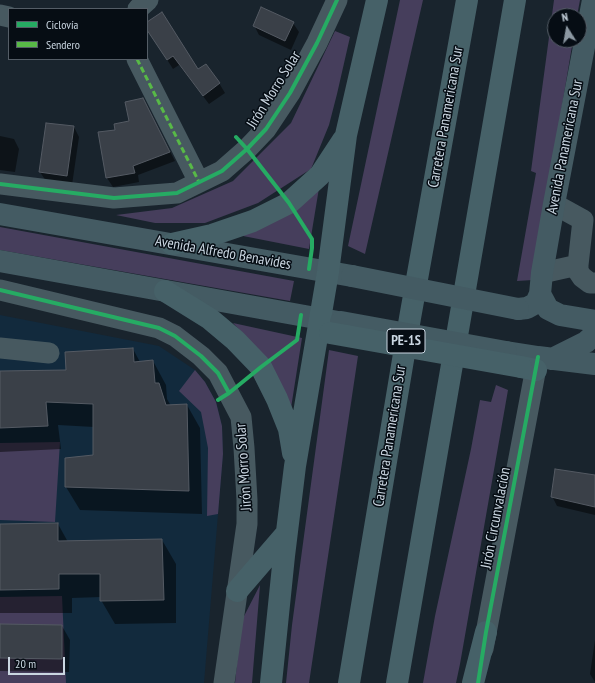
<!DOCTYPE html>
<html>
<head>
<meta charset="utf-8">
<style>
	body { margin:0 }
	#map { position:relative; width:595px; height:683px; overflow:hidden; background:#19242d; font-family:"PT Sans Narrow",sans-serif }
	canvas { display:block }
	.legend { position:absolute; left:8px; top:8px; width:140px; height:52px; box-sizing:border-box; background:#060d14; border:1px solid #545d66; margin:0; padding:5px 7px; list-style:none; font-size:12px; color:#cad6e1 }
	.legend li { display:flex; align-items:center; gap:8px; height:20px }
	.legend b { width:20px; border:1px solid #545d66 }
	.north { position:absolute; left:547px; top:8px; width:40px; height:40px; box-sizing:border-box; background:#060d14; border:1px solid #545d66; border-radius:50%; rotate:349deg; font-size:11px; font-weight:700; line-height:16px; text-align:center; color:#cad6e1 }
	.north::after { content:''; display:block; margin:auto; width:14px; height:18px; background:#8c98a2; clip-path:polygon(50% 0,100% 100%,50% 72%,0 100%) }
	.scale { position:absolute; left:8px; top:657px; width:57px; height:18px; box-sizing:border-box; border:2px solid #cad6e1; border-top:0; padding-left:5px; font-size:12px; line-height:14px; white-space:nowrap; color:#cad6e1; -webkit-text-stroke:3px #060d14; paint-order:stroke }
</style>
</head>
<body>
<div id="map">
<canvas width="595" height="683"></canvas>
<ul class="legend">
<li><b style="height:5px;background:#26ab63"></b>Ciclovía</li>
<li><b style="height:5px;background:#58b947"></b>Sendero</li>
</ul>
<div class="north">N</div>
<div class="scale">20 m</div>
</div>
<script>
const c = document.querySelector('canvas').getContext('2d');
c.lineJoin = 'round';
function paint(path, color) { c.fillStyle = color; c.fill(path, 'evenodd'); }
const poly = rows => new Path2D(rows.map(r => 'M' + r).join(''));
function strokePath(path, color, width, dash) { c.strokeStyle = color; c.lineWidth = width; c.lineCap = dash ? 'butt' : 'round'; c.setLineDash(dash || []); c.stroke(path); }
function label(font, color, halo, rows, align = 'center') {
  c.font = font + ' "PT Sans Narrow",sans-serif'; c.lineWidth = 3; c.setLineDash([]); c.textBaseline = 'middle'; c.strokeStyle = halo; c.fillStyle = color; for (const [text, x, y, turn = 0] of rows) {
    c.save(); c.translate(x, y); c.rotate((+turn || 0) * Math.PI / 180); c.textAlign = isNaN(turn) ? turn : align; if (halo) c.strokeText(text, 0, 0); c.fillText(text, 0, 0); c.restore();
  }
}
const built = poly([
	[0,315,159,346,195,370,205,382,216,402,222,426,223,454,204,683,0,683]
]);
const green = poly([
	[400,0,423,0,365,254,348,246],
	[554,0,580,0,577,16,555,16,555,40,573,40,533,280,517,281,536,173,531,171],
	[335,31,350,37,337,94,329,125,311,169,258,203,205,223,155,223,116,215,172,208,233,181,291,123],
	[319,188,309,249,233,234],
	[0,227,294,281,290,301,0,250],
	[233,323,302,338,291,408,258,350],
	[329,350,358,356,309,683,286,683,292,625],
	[195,370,205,382,216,402,222,426,223,454,218,514,207,516,208,448,201,412,179,391],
	[496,385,508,390,460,664,456,683,423,683,435,616,471,449,480,400,491,402],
	[60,442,55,522,0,520,0,443],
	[260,585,252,683,235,683,241,622],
	[62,596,66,683,0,683,0,597]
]);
const shadow = poly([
	[147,23,198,71,219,83,225,93,209,104,179,65,173,69,147,28],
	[293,23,299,32,291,50,259,35,254,25],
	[148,109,175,161,138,175,139,182,113,187,107,178,116,130,131,122],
	[74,127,79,137,72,185,46,181,40,172],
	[0,136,14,139,19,149,15,172,0,170],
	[133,349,140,362,153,361,166,385,167,399,171,406,187,405,200,428,202,514,80,510,66,487,94,456,94,427,58,425,61,449,0,452,0,372,67,371],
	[595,476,595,515,557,506,552,496],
	[58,524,68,542,162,540,176,564,176,623,115,624,101,600,101,597,72,598,72,613,0,613,0,525],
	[0,625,62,626,70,640,69,672,0,671],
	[595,640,595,682,590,674]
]);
const building = poly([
	[261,7,294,22,285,41,253,26,261,7],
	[162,12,198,69,206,64,220,83,203,96,173,56,167,60,147,30,147,22,162,12],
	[143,98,170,152,133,166,135,173,106,178,98,132,115,130,114,124,129,121,125,102,143,98],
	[46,123,74,126,67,176,39,172,46,123],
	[133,348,134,362,153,360,155,383,159,383,166,405,187,404,189,491,65,487,65,458,93,455,93,404,46,402,48,426,0,428,0,371,66,370,65,352,133,348],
	[555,469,595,475,595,507,551,497,555,469],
	[58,523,58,541,162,539,164,600,100,601,100,574,59,574,59,589,0,590,0,524,58,523],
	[0,624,62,625,62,659,0,658,0,624]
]);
const minor = poly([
	[138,9,148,0],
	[0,15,9,17],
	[137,59,199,182],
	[0,184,114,198,177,193,222,171,247,149,266,129,290,93,317,43,337,0],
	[578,265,578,271,582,277,590,283,595,283],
	[542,273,578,265,583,220,554,204],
	[0,290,159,328,175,336,201,356,218,373,241,417,244,448,247,500,247,524,224,683],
	[0,348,49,353],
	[483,649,538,357]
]);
const major = poly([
	[0,214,352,276],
	[0,261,338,322],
	[540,294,548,309,560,315,595,321],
	[518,309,527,308,536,303,540,294,542,273,554,204,593,0],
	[506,352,538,357,595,364],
	[552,359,586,342,595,334]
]);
const highway = poly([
	[172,244,212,235,253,221,289,203,320,175,343,140],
	[165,291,210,319,235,340,261,367,277,399,289,429,293,453],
	[521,367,536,370],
	[237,591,286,534],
	[271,683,284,556,295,466,328,272,346,135,377,0],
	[349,683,410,318,467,0],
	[397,683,515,0],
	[473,683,486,632]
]);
const majorBridge = poly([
	[352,276,518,309],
	[341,322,506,352]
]);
const highwayBridge = poly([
	[330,333,521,367]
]);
const quiet = poly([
	[137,59,199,182]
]);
const cycleway = poly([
	[236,137,247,149,289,203,312,239,312,248,309,269],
	[0,184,114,198,177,193,222,171,247,149,266,129,290,93,317,43,337,0],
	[0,290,159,328,175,336,201,356,218,373,229,393],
	[218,400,229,393,261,367,297,340,301,315],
	[478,683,486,632,538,357]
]);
const shields = [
	[406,341,38]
];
const shieldNames = [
	["PE-1S",406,341]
];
const streetNames = [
	["Jirón Morro Solar",274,90,-58],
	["Carretera Panamericana Sur",446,117,-80],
	["Avenida Panamericana Sur",565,147,-79],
	["Avenida Alfredo Benavides",223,253,10],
	["Carretera Panamericana Sur",390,436,-81],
	["Jirón Morro Solar",244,467,-94],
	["Jirón Circunvalación",496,518,-79]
];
paint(built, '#122a3d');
paint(green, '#463e5c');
paint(shadow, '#0007');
paint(building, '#3a4048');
strokePath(building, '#545a63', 1);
strokePath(minor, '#475960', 21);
strokePath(major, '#445b63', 22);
strokePath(highway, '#466168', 22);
strokePath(majorBridge, '#445b63', 22);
strokePath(highwayBridge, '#466168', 22);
strokePath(quiet, '#58b947', 3, [6, 3]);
strokePath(cycleway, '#26ab63', 4);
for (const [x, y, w] of shields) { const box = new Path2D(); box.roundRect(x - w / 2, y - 12, w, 24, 3); c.fillStyle = '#060d14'; c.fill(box); strokePath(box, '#cad6e1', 1); }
label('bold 14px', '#cad6e1', null, shieldNames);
label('15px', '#cad6e1', '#060d14', streetNames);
</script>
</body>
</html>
